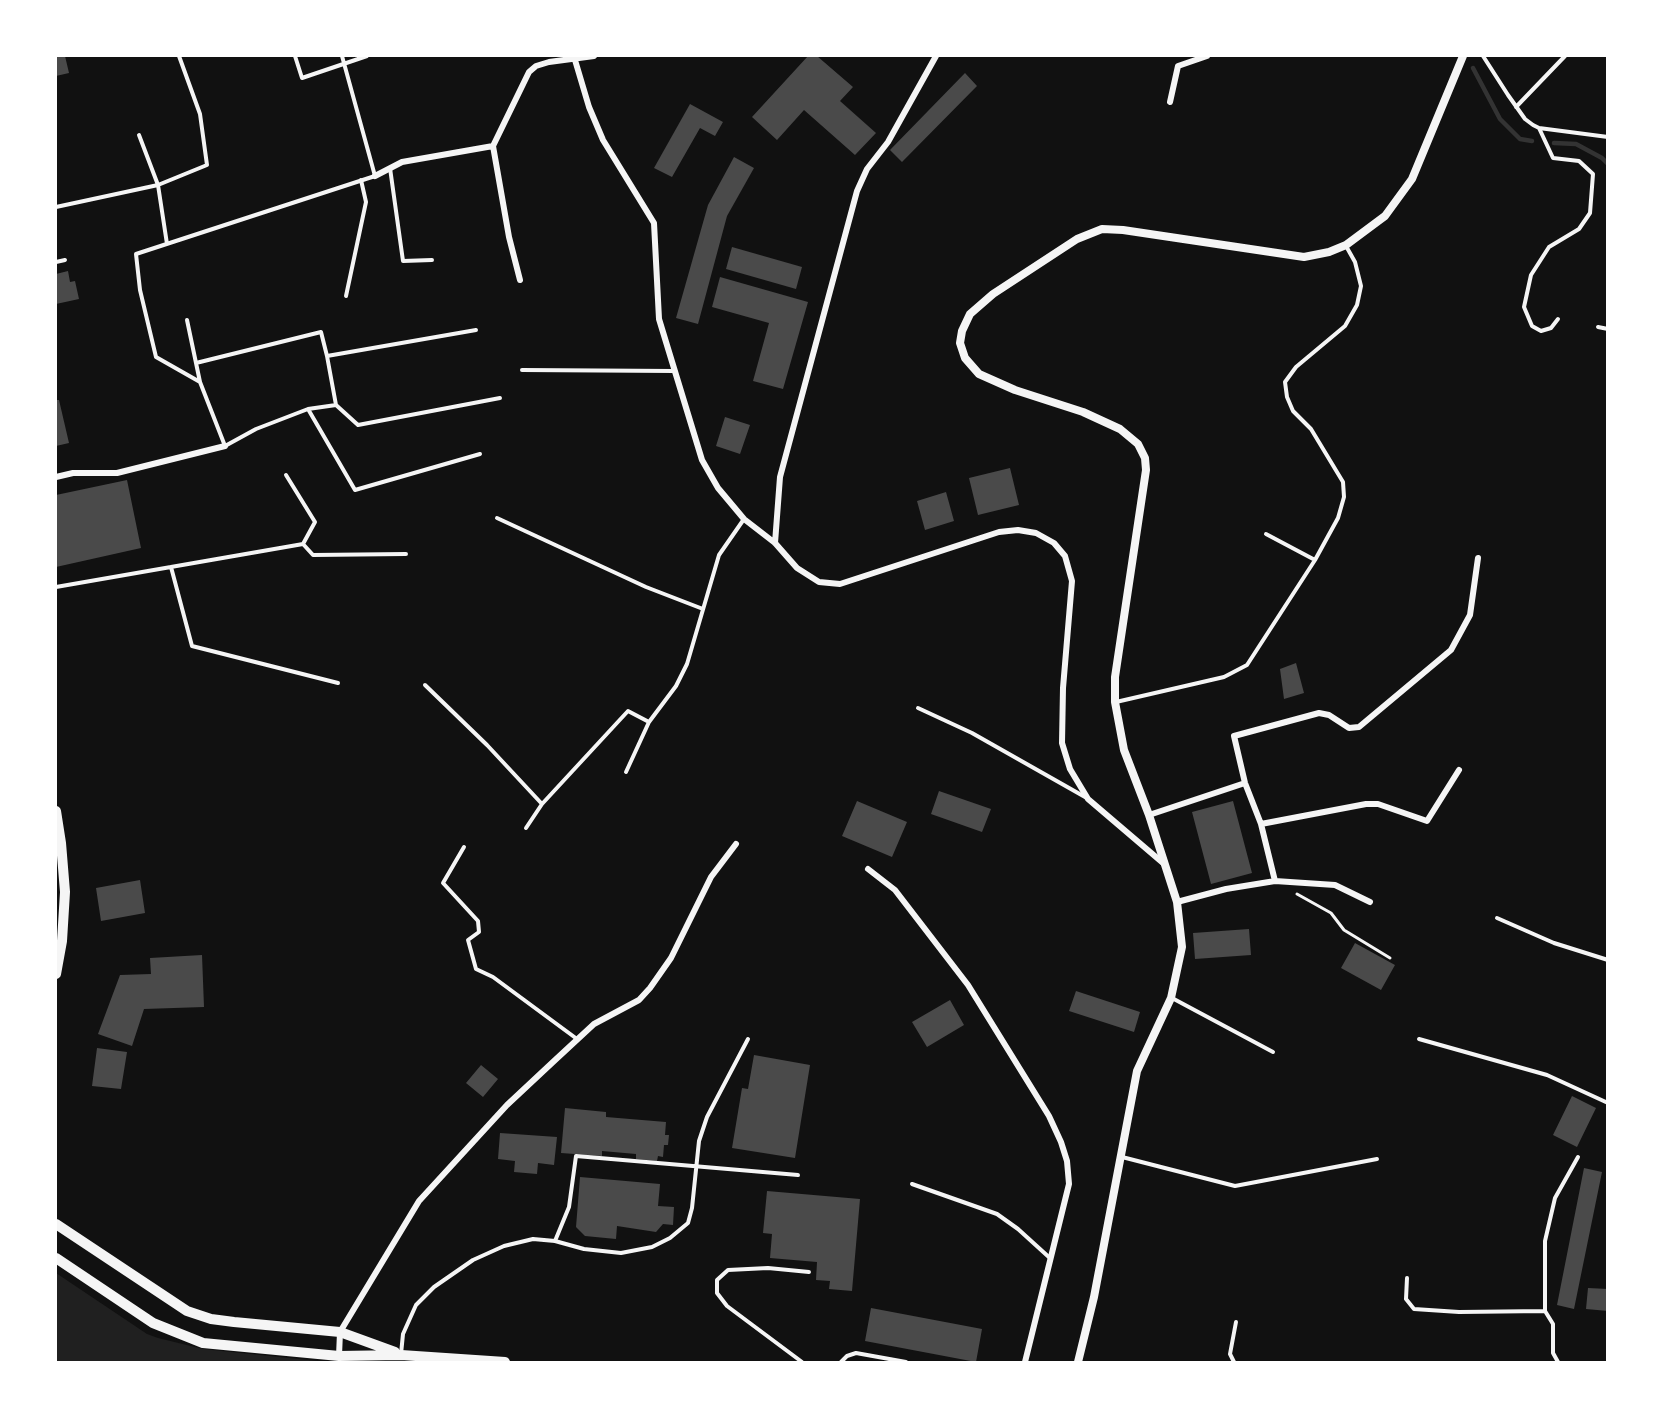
<!DOCTYPE html>
<html>
<head>
<meta charset="utf-8">
<style>
	body { margin:0 }
	#map { position:relative; width:1663px; height:1418px; overflow:hidden; background:#111; font-family:Arial,sans-serif }
	canvas { display:block }
	.frame { position:absolute; inset:0; border:57px solid #fff; pointer-events:none }
</style>
</head>
<body>
<div id="map">
<canvas width="1663" height="1418"></canvas>
<div class="frame"></div>
</div>
<script>
const c = document.querySelector('canvas').getContext('2d');
c.lineJoin = 'round';
function paint(path, color) { c.fillStyle = color; c.fill(path, 'evenodd'); }
const poly = rows => new Path2D(rows.map(r => 'M' + r).join(''));
function strokePath(path, color, width, dash) { c.strokeStyle = color; c.lineWidth = width; c.lineCap = dash ? 'butt' : 'round'; c.setLineDash(dash || []); c.stroke(path); }
const green = poly([
	[56,1273,147,1334,158,1338,203,1349,327,1362,56,1362]
]);
const stream = poly([
	[1473,68,1500,119,1520,139,1532,141],
	[1554,143,1576,144,1602,158,1608,164]
]);
const building = poly([
	[56,56,65,56,69,73,56,76],
	[808,56,817,56,853,87,840,101,876,133,855,155,804,110,777,140,752,117],
	[965,73,977,86,902,162,890,150],
	[690,104,723,122,715,136,700,128,672,177,654,168],
	[734,157,754,168,727,216,698,324,676,318,708,205],
	[732,247,802,267,796,289,726,269],
	[68,271,70,282,75,281,79,299,56,304,56,274],
	[720,277,808,302,783,389,753,381,769,323,712,307],
	[56,400,59,400,69,443,56,446],
	[725,417,750,425,740,454,716,446],
	[1010,468,1019,505,978,515,969,478],
	[127,480,141,548,56,567,56,495],
	[946,492,954,521,925,530,917,501],
	[1296,663,1304,693,1284,699,1280,669],
	[939,791,991,809,982,832,931,814],
	[857,801,907,822,892,857,842,836],
	[1233,801,1252,873,1211,884,1192,812],
	[140,880,145,913,101,921,96,888],
	[1249,929,1251,955,1195,959,1193,933],
	[1355,943,1395,965,1381,990,1341,968],
	[202,955,204,1007,144,1009,132,1046,98,1034,120,975,151,974,150,958],
	[1076,991,1140,1012,1134,1032,1069,1011],
	[950,1000,964,1025,927,1047,912,1022],
	[97,1048,127,1052,121,1089,92,1086],
	[754,1055,810,1065,795,1158,732,1148,742,1088,748,1089],
	[481,1065,498,1079,483,1097,466,1083],
	[1572,1096,1596,1108,1577,1147,1553,1135],
	[565,1108,606,1112,606,1117,666,1122,665,1135,669,1135,668,1145,664,1145,663,1157,658,1156,657,1161,636,1159,636,1154,602,1151,602,1156,561,1153],
	[500,1133,557,1137,554,1165,538,1163,537,1174,514,1172,515,1161,498,1159],
	[1584,1168,1602,1172,1574,1309,1557,1305],
	[580,1177,660,1184,658,1206,674,1207,673,1225,663,1224,656,1232,617,1226,616,1239,585,1236,576,1227],
	[767,1191,860,1199,852,1291,829,1289,830,1281,816,1280,817,1262,770,1258,772,1234,763,1233],
	[1588,1288,1608,1289,1608,1311,1586,1309],
	[871,1308,982,1329,976,1362,865,1341]
]);
const path = poly([
	[1297,894,1331,913,1344,930,1390,958]
]);
const service = poly([
	[295,56,302,78,367,56],
	[1483,56,1508,95,1525,119,1533,125,1539,128,1608,137],
	[1516,107,1565,56],
	[1539,128,1553,158,1579,161,1593,174,1590,213,1579,229,1549,247,1531,275,1524,307,1532,326,1541,331,1551,328,1558,319],
	[139,135,158,185,167,244],
	[390,168,403,261,432,260],
	[56,207,158,185,207,165,200,114,179,56],
	[56,262,65,260],
	[346,296,366,202,361,180],
	[187,320,200,382,225,446,256,429,308,409,336,405],
	[1598,327,1608,329],
	[476,330,327,356,336,405,358,425,500,398],
	[196,363,321,332,327,356],
	[522,370,674,371],
	[200,382,156,357,140,290,136,254,375,176,342,56],
	[308,409,355,490,480,454],
	[286,475,315,522,303,544],
	[497,518,646,587,703,609],
	[1266,534,1315,560],
	[171,567,192,646,338,683],
	[56,587,303,544,313,555,406,554],
	[425,685,487,745,542,804],
	[1116,702,1224,677,1247,665,1315,560,1338,518,1344,497,1343,482,1311,429,1293,411,1287,397,1285,382,1296,367,1345,326,1357,305,1361,286,1355,262,1346,246],
	[918,708,972,733,1085,797],
	[626,772,649,722],
	[526,828,542,804,628,711,649,722,676,686,687,664,719,555,744,519],
	[464,847,443,883,478,921,479,932,468,940,476,969,493,977,577,1039],
	[1497,918,1554,943,1608,960],
	[1172,998,1273,1052],
	[1419,1039,1547,1075,1608,1103],
	[1122,1157,1235,1186,1377,1159],
	[912,1184,997,1214,1018,1229,1051,1259],
	[555,1241,569,1207,576,1156,798,1175],
	[1407,1278,1406,1299,1414,1309,1459,1312,1545,1311],
	[401,1354,403,1334,416,1305,434,1287,473,1260,504,1246,533,1239,555,1241,584,1249,621,1253,652,1247,670,1238,688,1223,692,1208,699,1141,707,1117,748,1039],
	[802,1362,727,1306,717,1293,717,1280,728,1270,768,1268,809,1272],
	[841,1362,847,1356,856,1353,906,1362],
	[1234,1362,1230,1354,1236,1322],
	[1558,1362,1553,1353,1553,1324,1545,1311,1545,1241,1555,1198,1578,1157]
]);
const minor = poly([
	[575,60,589,107,603,140,654,223,659,319,702,460,718,488,744,519,775,543,797,568,819,582,840,584,999,532,1018,530,1036,533,1054,543,1065,556,1072,581,1063,688,1062,743,1070,769,1088,799,1163,863],
	[1170,102,1178,66,1207,56],
	[375,176,402,162,493,146],
	[520,280,509,237,493,146,529,72,536,66,549,62,594,56],
	[56,477,73,473,117,473,225,446],
	[775,543,780,477,857,191,867,169,888,142,936,56],
	[1459,770,1427,821,1378,804,1366,804,1261,824,1245,783,1234,736,1319,713,1329,715,1349,728,1359,727,1451,650,1470,615,1478,558],
	[1149,815,1245,783],
	[1261,824,1275,881],
	[868,869,895,890,968,985,1049,1116,1061,1142,1067,1161,1069,1184,1025,1362],
	[1177,902,1226,889,1275,881,1335,885,1370,902],
	[339,1356,340,1332,419,1201,507,1105,553,1062,594,1024,639,1000,650,988,671,958,711,877,736,844]
]);
const tertiary = poly([
	[1078,1362,1094,1297,1137,1071,1171,998,1182,947,1177,902,1149,815,1124,750,1115,702,1115,677,1146,470,1145,458,1138,444,1120,429,1083,412,1015,390,979,374,965,358,960,343,962,331,970,314,993,294,1077,239,1102,229,1123,230,1304,257,1329,252,1346,245,1385,216,1412,179,1463,56]
]);
const primary = poly([
	[56,811,61,843,65,892,62,941,56,974],
	[56,1224,187,1311,211,1319,234,1322,340,1332,395,1352],
	[56,1258,153,1323,203,1343,339,1356,401,1355,505,1362]
]);
paint(green, '#202020');
strokePath(stream, '#333', 4.5);
paint(building, '#4a4a4a');
strokePath(path, '#f5f5f5', 3);
strokePath(service, '#f5f5f5', 4);
strokePath(minor, '#f5f5f5', 6);
strokePath(tertiary, '#f5f5f5', 8);
strokePath(primary, '#f5f5f5', 10);
</script>
</body>
</html>
